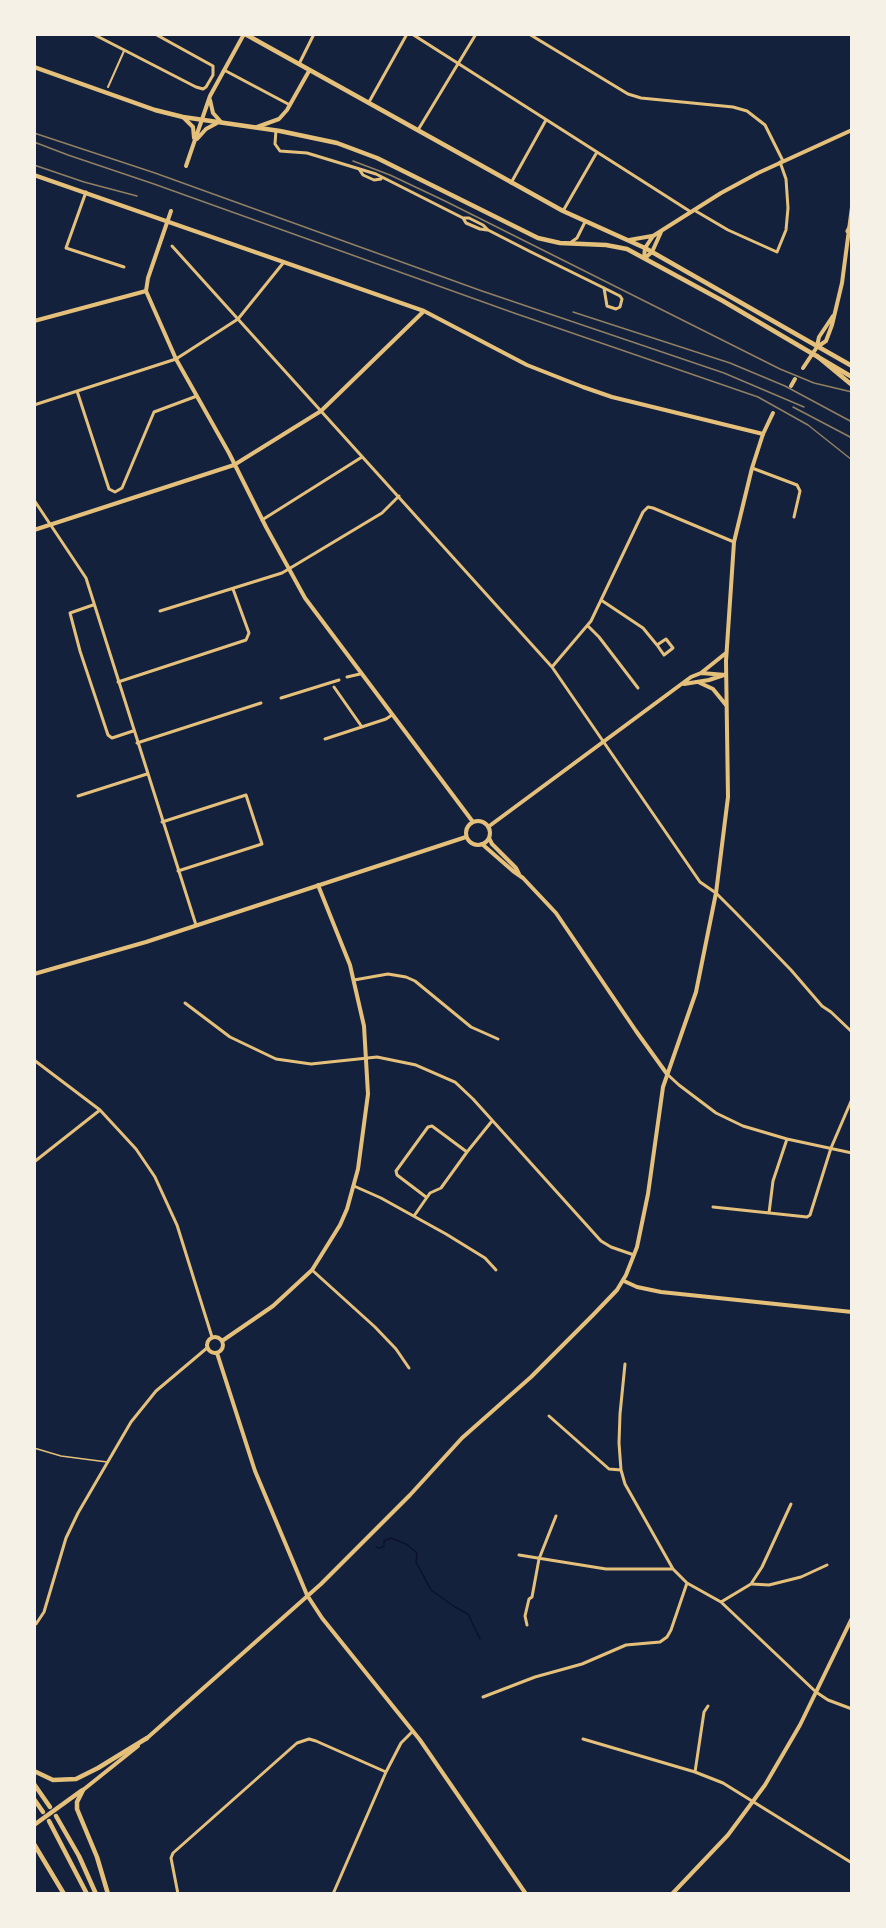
<!DOCTYPE html>
<html>
<head>
<meta charset="utf-8">
<style>
	body { margin:0 }
	#map { position:relative; width:886px; height:1928px; overflow:hidden; background:#14213d; font-family:"Libre Baskerville",serif }
	canvas { display:block }
	.frame { position:absolute; inset:0; border:36px solid #f6f1e7; pointer-events:none }
</style>
</head>
<body>
<div id="map">
<canvas width="886" height="1928"></canvas>
<div class="frame"></div>
</div>
<script>
const c = document.querySelector('canvas').getContext('2d');
c.lineJoin = 'round';
const poly = rows => new Path2D(rows.map(r => 'M' + r).join(''));
function strokePath(path, color, width, dash) { c.strokeStyle = color; c.lineWidth = width; c.lineCap = dash ? 'butt' : 'round'; c.setLineDash(dash || []); c.stroke(path); }
const stream = poly([
	[376,1547,380,1548,384,1546,384,1541,391,1538,406,1544,417,1553,416,1562,431,1590,455,1607,468,1614,480,1639]
]);
const service = poly([
	[34,1448,61,1456,107,1462]
]);
const pedestrian = poly([
	[108,87,124,51]
]);
const minor = poly([
	[93,34,196,87,203,89,206,87,213,75,213,66,155,34],
	[412,34,691,212],
	[529,34,628,94,641,98,733,107,747,111,765,125,783,161],
	[299,64,314,34],
	[224,70,290,105],
	[369,102,407,34],
	[276,130,275,144,280,151,307,153,376,174,463,218,469,218,483,225,488,230,531,252,604,288,620,296,622,299,620,307,616,309,607,306,604,288],
	[418,130,476,34],
	[359,169,363,175,374,180,381,179],
	[511,183,546,120],
	[86,192,66,248,124,267],
	[694,210,728,230,777,252,786,230,788,208,786,179,780,162],
	[563,211,597,152],
	[463,218,466,223,480,229,487,230],
	[570,243,577,238,585,222],
	[172,246,552,667,700,882,716,893,735,912,791,970,822,1006,831,1012,852,1032],
	[77,391,109,489,115,492,122,488,154,412,197,396],
	[34,405,176,359,238,319,284,262],
	[752,468,797,485,800,491,794,517],
	[34,500,86,578,196,925],
	[262,520,362,457],
	[601,600,643,628,657,645,666,639,673,648,664,655,657,645],
	[93,605,70,613,80,651,108,735,112,738,133,731],
	[160,611,282,573,382,513,399,496],
	[588,626,599,637,638,688],
	[552,667,591,621,643,512,648,507,653,508,734,542],
	[347,677,360,674],
	[118,682,246,640,249,633,233,589],
	[334,687,362,727],
	[281,698,339,680],
	[325,739,386,719,392,715],
	[137,743,261,703],
	[78,796,147,774],
	[162,822,246,795,262,844,178,871],
	[354,980,388,974,406,977,415,981,471,1027,498,1039],
	[185,1003,230,1037,276,1059,311,1064,377,1057,416,1065,455,1082,473,1099,601,1241,611,1247,634,1255],
	[34,1060,100,1110,136,1149,155,1177,177,1225,212,1337],
	[667,1074,679,1085,716,1113,743,1126,787,1139,852,1153],
	[467,1152,492,1121],
	[34,1162,100,1110],
	[354,1186,381,1198,446,1234,485,1258,496,1270],
	[713,1207,807,1217,810,1215,831,1148,852,1099],
	[769,1213,773,1181,787,1139],
	[414,1216,430,1193,441,1188,467,1152,432,1126,428,1127,396,1171,397,1175,426,1197],
	[312,1270,375,1327,396,1349,409,1368],
	[625,1364,620,1414,619,1443,621,1470,625,1484,673,1569,687,1583,721,1602,816,1692,828,1700,852,1709],
	[549,1416,609,1469,621,1470],
	[519,1555,606,1569,673,1569],
	[752,1584,769,1585,801,1577,827,1565],
	[721,1602,751,1584,762,1567,791,1504],
	[36,1624,44,1612,66,1538,78,1513,131,1422,156,1391,207,1348],
	[527,1625,525,1616,529,1599,532,1597,539,1559,556,1516],
	[483,1697,535,1677,582,1664,626,1645,660,1642,667,1637,671,1630,687,1583],
	[583,1739,695,1772,723,1783,852,1863],
	[695,1772,704,1712,708,1706],
	[178,1894,171,1858,173,1853,297,1743,309,1739,316,1741,386,1772],
	[333,1894,386,1772,401,1743,413,1731]
]);
const tertiary = poly([
	[210,100,213,113,221,122],
	[183,117,193,127,194,138],
	[257,127,279,119,287,110,309,71],
	[197,139,206,129,217,123],
	[186,166,210,96,244,34],
	[34,175,424,311,527,365,583,387,612,397,763,434],
	[629,240,652,236],
	[644,258,645,248,653,236,721,193,758,173,852,130],
	[645,258,652,252,661,232],
	[146,291,176,359,229,453,266,527,305,598,473,822],
	[146,291,148,278,171,211],
	[34,321,146,291],
	[34,530,234,465,321,411,424,311],
	[489,838,492,844,516,868,519,874],
	[482,844,513,871,523,878,556,913,636,1031,667,1074],
	'207 1345a8 8 0 1 1 16 0a8 8 0 1 1-16 0Z',
	[222,1341,273,1306,312,1270,340,1225,347,1209,358,1169,368,1094,364,1026,350,965,318,885],
	[217,1353,255,1471,307,1595]
]);
const secondary = poly([
	[817,346,819,337,833,316],
	[803,368,817,347,826,341,832,325,842,283,852,207],
	[791,386,795,379],
	[701,673,726,653],
	[698,682,713,689,726,705],
	[684,684,709,680,724,675],
	'466 833a12 12 0 1 1 24 0a12 12 0 1 1-24 0Z',
	[488,827,691,677,701,673,726,675],
	[34,974,146,942,466,837],
	[624,1281,637,1287,661,1292,852,1312],
	[307,1595,322,1618,420,1740,526,1894],
	[146,1739,321,1584,410,1495,462,1438,531,1377,593,1315,617,1290,626,1275,637,1247,648,1194,663,1087,696,992,716,893,728,797,726,661,734,542,752,468,763,434,773,413],
	[83,1790,138,1746],
	[672,1894,728,1835,765,1785,800,1725,852,1618]
]);
const primary = poly([
	[245,34,563,211,645,248,852,366],
	[34,67,155,110,183,117,280,131,337,143,377,158,538,238,560,243,606,245,627,249,723,301,852,377]
]);
const trunk = poly([
	[817,356,852,385],
	[34,1771,53,1780,76,1779,98,1768,147,1738],
	[34,1784,50,1807],
	[83,1790,77,1802,77,1809,97,1857,108,1894],
	[34,1799,43,1812],
	[56,1816,79,1856,96,1894],
	[49,1821,87,1894],
	[34,1825,81,1791],
	[34,1844,64,1894]
]);
const motorway = poly([
	[848,231,852,224]
]);
const rail = poly([
	[34,133,155,173,482,291,724,373,804,407],
	[34,142,68,155,154,184,514,313,758,397,808,425,852,460],
	[353,161,390,175,445,201,780,369,814,383,852,392],
	[34,165,84,182,137,196],
	[573,312,730,363,785,386,852,422],
	[793,407,852,438]
]);
strokePath(stream, '#0b132b', 1.5);
strokePath(service, '#e5c07b', 1.5);
strokePath(pedestrian, '#e5c07b', 2);
strokePath(minor, '#e5c07b', 3);
strokePath(tertiary, '#e5c07b', 4);
strokePath(secondary, '#e5c07b', 4);
strokePath(primary, '#e5c07b', 4.5);
strokePath(trunk, '#e5c07b', 4.5);
strokePath(motorway, '#e5c07b', 5);
strokePath(rail, '#918062', 1.5);
</script>
</body>
</html>
